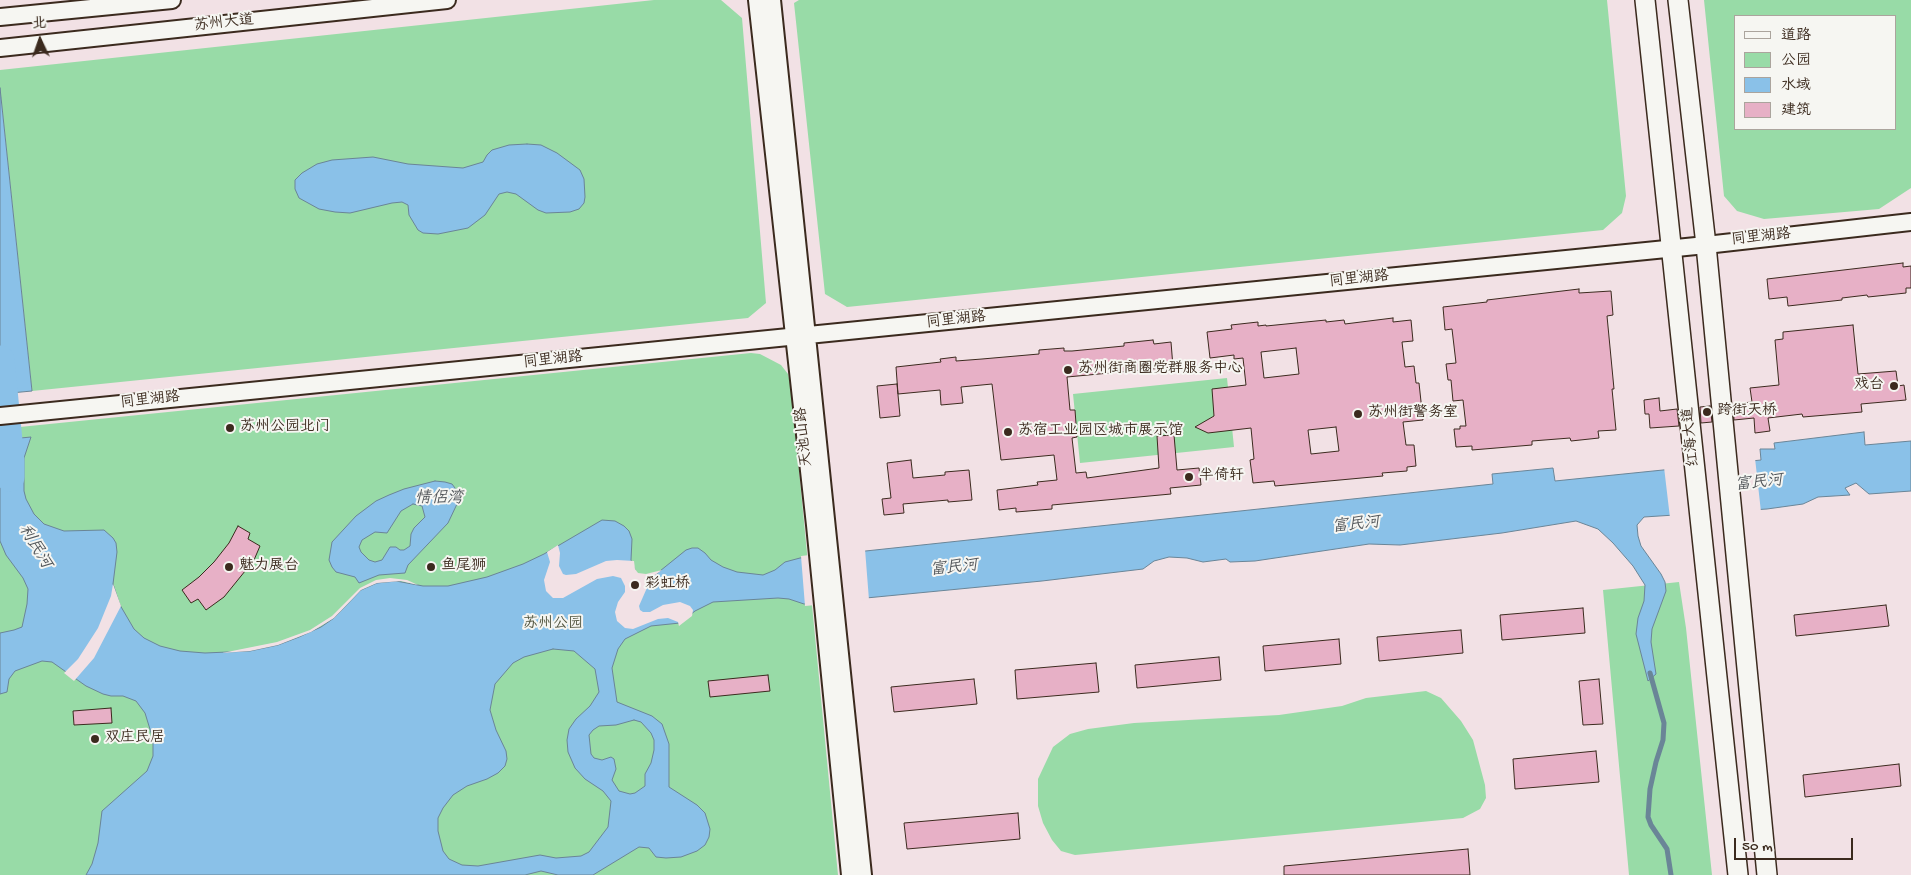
<!DOCTYPE html>
<html>
<head>
<meta charset="utf-8">
<style>
	body { margin:0 }
	#map { position:relative; width:1911px; height:875px; overflow:hidden; background:#f2e1e5; font-family:"Gochi Hand","LXGW WenKai TC",sans-serif }
	canvas { display:block }
	.legend { position:absolute; left:1734px; top:15px; width:162px; height:115px; box-sizing:border-box; background:#f6f6f2; border:1px solid #aba49d; margin:0; padding:6px 9px; list-style:none; font-size:15px; color:#3b2a1e }
	.legend li { display:flex; align-items:center; gap:10px; height:25px }
	.legend b { width:25px; border:1px solid #aba49d }
	.north { position:absolute; left:15px; top:15px; width:50px; height:50px; -webkit-text-stroke:4px #f6f6f2; paint-order:stroke; rotate:357deg; font-size:14px; font-weight:700; line-height:20px; text-align:center; color:#3b2a1e }
	.north::after { content:''; display:block; margin:auto; width:18px; height:22px; background:#3b2a1e; clip-path:polygon(50% 0,100% 100%,50% 72%,0 100%) }
	.scale { position:absolute; left:1734px; top:838px; width:119px; height:22px; box-sizing:border-box; border:2px solid #3b2a1e; border-top:0; padding-left:6px; font-size:15px; line-height:18px; white-space:nowrap; color:#3b2a1e; -webkit-text-stroke:4px #f6f6f2; paint-order:stroke }
</style>
</head>
<body>
<div id="map">
<canvas width="1911" height="875"></canvas>
<ul class="legend">
<li><b style="height:6px;background:#f6f6f2"></b>道路</li>
<li><b style="height:14px;background:#98dba7"></b>公园</li>
<li><b style="height:14px;background:#8ac1e8"></b>水域</li>
<li><b style="height:14px;background:#e7b0c6"></b>建筑</li>
</ul>
<div class="north">北</div>
<div class="scale">50 m</div>
</div>
<script>
const c = document.querySelector('canvas').getContext('2d');
c.lineJoin = 'round';
function paint(path, color) { c.fillStyle = color; c.fill(path, 'evenodd'); }
const poly = rows => new Path2D(rows.map(r => 'M' + r).join(''));
function strokePath(path, color, width, dash) { c.strokeStyle = color; c.lineWidth = width; c.lineCap = dash ? 'butt' : 'round'; c.setLineDash(dash || []); c.stroke(path); }
function label(font, color, halo, rows, align = 'center') {
  c.font = font + ' "Gochi Hand","LXGW WenKai TC",sans-serif'; c.lineWidth = 4; c.setLineDash([]); c.textBaseline = 'middle'; c.strokeStyle = halo; c.fillStyle = color; for (const [text, x, y, turn = 0] of rows) {
    c.save(); c.translate(x, y); c.rotate((+turn || 0) * Math.PI / 180); c.textAlign = isNaN(turn) ? turn : align; if (halo) c.strokeText(text, 0, 0); c.fillText(text, 0, 0); c.restore();
  }
}
const green = poly([
	[654,0,721,0,742,18,766,303,748,318,32,391,0,88,0,70],
	[799,0,1607,0,1626,196,1622,213,1603,230,847,307,825,294,794,3],
	[1704,0,1911,0,1911,188,1879,209,1764,219,1737,211,1724,196],
	[1735,16,1895,16,1895,129,1735,129],
	[751,353,760,354,781,365,788,374,791,387,838,875,0,875,0,429],
	[1227,378,1234,447,1080,463,1073,394],
	[1679,582,1686,628,1712,875,1629,875,1603,590],
	[1426,691,1441,698,1461,721,1473,740,1485,785,1486,798,1480,809,1463,818,1075,855,1061,851,1052,840,1043,823,1038,806,1038,779,1053,747,1070,734,1088,729,1134,723,1279,715,1342,706,1366,698]
]);
const water = poly([
	[0,88,32,391,0,394,0,88],
	[527,144,541,145,557,153,580,170,584,179,585,197,584,203,579,209,570,212,546,213,538,210,516,194,507,192,499,194,485,215,468,228,438,234,423,233,418,230,409,215,408,205,402,202,392,203,350,213,335,212,319,209,299,198,295,189,295,180,302,173,317,164,332,160,373,157,408,164,463,168,483,162,487,155,492,150,509,145,527,144],
	[1864,432,1865,445,1911,441,1911,491,1869,494,1856,483,1845,488,1850,495,1818,497,1803,504,1767,509,1644,517,1637,525,1638,536,1641,546,1661,574,1665,582,1666,591,1652,629,1651,642,1656,674,1648,681,1636,634,1638,618,1644,601,1645,585,1633,566,1613,543,1598,529,1576,521,1502,533,1400,545,1369,544,1255,561,1230,562,1226,559,1203,562,1187,558,1169,557,1154,561,1143,569,1042,581,804,604,789,599,778,598,713,602,695,611,680,623,651,626,625,639,618,649,612,668,617,702,652,716,662,724,669,744,669,787,697,805,705,813,710,829,709,837,705,845,697,851,681,857,666,858,656,857,649,848,639,847,593,875,558,875,541,871,525,875,86,875,92,864,98,843,102,811,147,771,153,756,153,739,145,713,136,701,123,696,111,696,103,694,86,686,52,662,42,661,15,671,9,679,7,692,0,694,0,633,14,630,22,627,27,604,28,589,23,578,6,555,0,541,0,440,31,437,24,458,24,491,26,499,34,514,44,524,64,531,104,530,113,538,116,543,117,552,113,584,120,605,134,629,144,638,160,646,180,651,205,653,250,651,278,645,299,637,321,627,334,618,361,590,377,583,396,581,423,586,448,586,487,577,523,564,544,554,602,520,615,521,624,526,629,531,632,539,631,560,637,575,655,575,686,550,692,548,698,548,705,553,711,560,723,567,737,572,763,575,775,570,785,562,800,558,1493,484,1492,474,1553,468,1555,481,1761,460,1760,449,1775,449,1774,443,1864,432],
	[553,649,574,651,595,669,599,692,590,706,576,719,569,729,567,740,568,752,575,768,585,779,603,791,611,801,608,827,589,852,581,856,556,858,540,855,478,866,462,865,449,859,443,851,438,831,438,818,443,808,453,795,467,786,487,779,498,773,505,766,507,759,506,751,496,730,490,710,495,684,513,663,524,657,553,649],
	[634,720,641,722,651,733,654,740,654,750,651,763,645,774,645,786,635,793,630,794,619,791,612,780,616,769,614,759,611,757,602,760,594,758,591,754,589,735,593,730,599,726,616,725,634,720],
	[435,481,445,482,452,484,455,488,457,504,448,523,408,565,405,573,379,575,359,583,355,577,336,572,332,567,329,560,332,542,356,516,376,501,389,495,404,489,435,481],
	[413,504,422,506,425,517,414,528,411,534,410,546,404,550,400,550,396,547,390,547,382,560,375,562,369,560,361,552,359,547,362,540,375,532,387,533,401,511,413,504]
]);
const pier = poly([
	[1755,458,1761,512,1670,518,1664,467],
	[558,545,560,553,559,566,563,574,566,575,576,574,606,561,617,560,634,561,635,569,638,573,646,574,662,570,655,575,646,590,639,606,640,610,643,612,650,612,663,605,680,602,690,606,693,610,692,616,679,626,678,622,668,618,658,619,633,629,625,628,617,621,615,612,618,602,625,592,625,586,621,578,613,576,597,579,563,598,553,598,546,591,544,580,550,562,547,552],
	[865,549,869,600,805,606,801,556],
	[390,578,407,580,418,585,401,581,377,583,361,590,334,618,311,632,278,645,250,651,222,653,277,642,310,630,332,616,360,588,376,580],
	[113,584,121,606,94,658,74,681,64,673,78,659,98,628,111,596]
]);
const stream = poly([
	[1650,673,1664,723,1663,740,1656,762,1650,789,1648,817,1651,825,1667,849,1671,875]
]);
const river = poly([
	[0,360,10,461,10,477]
]);
const building = poly([
	[1903,263,1903,267,1911,266,1911,288,1906,288,1906,293,1868,297,1867,295,1842,298,1842,300,1788,306,1787,297,1769,299,1767,279,1903,263],
	[1579,289,1579,293,1611,291,1613,315,1607,316,1614,389,1612,389,1616,430,1598,431,1599,438,1571,441,1570,438,1532,441,1532,445,1472,450,1472,446,1456,447,1454,429,1460,429,1460,426,1466,426,1463,400,1453,401,1451,380,1448,380,1446,364,1456,363,1452,329,1445,330,1443,307,1487,302,1487,300,1579,289],
	[1393,318,1393,322,1411,320,1413,341,1402,342,1405,367,1414,366,1416,383,1419,383,1423,420,1403,422,1406,445,1414,445,1416,466,1407,467,1407,471,1382,473,1383,476,1275,486,1274,481,1253,483,1250,460,1254,459,1251,428,1208,433,1195,427,1214,416,1212,389,1246,385,1243,358,1234,359,1234,355,1210,358,1207,332,1232,329,1231,325,1258,322,1258,326,1266,325,1266,326,1326,320,1326,322,1344,320,1345,324,1393,318],
	[1296,348,1299,374,1264,378,1261,352,1296,348],
	[1336,427,1339,451,1311,454,1308,430,1336,427],
	[1853,325,1858,374,1896,371,1898,386,1904,385,1906,400,1861,404,1862,412,1803,417,1802,414,1768,418,1770,431,1755,433,1754,418,1734,420,1733,404,1752,402,1750,388,1779,385,1775,340,1783,339,1783,332,1853,325],
	[1153,340,1154,344,1171,342,1173,367,1067,377,1070,410,1075,410,1077,437,1072,438,1076,473,1086,472,1087,478,1159,468,1157,436,1174,435,1177,470,1199,468,1201,485,1170,488,1171,494,1052,505,1052,509,1016,512,1016,508,999,510,997,490,1038,485,1037,482,1057,480,1054,455,1001,460,992,384,961,387,963,403,941,405,940,390,898,394,896,367,941,362,940,359,956,357,956,361,982,359,1039,354,1039,350,1064,348,1064,351,1072,351,1124,346,1124,343,1153,340],
	[897,384,900,416,880,418,877,386,897,384],
	[1659,398,1660,411,1677,409,1679,426,1650,428,1649,414,1645,414,1644,400,1659,398],
	[1710,406,1712,422,1701,423,1700,407,1710,406],
	[911,460,913,478,945,475,945,472,969,470,972,500,948,502,948,500,903,504,904,513,884,515,882,499,891,498,887,463,911,460],
	[238,526,250,533,248,539,260,546,254,560,224,597,206,610,198,599,191,603,182,590,199,577,214,562,229,543,238,526],
	[1886,605,1889,626,1796,636,1794,615,1886,605],
	[1583,608,1585,633,1502,640,1500,615,1583,608],
	[1461,630,1463,653,1379,661,1377,637,1461,630],
	[1339,639,1341,664,1265,671,1263,646,1339,639],
	[1219,657,1221,680,1137,688,1135,665,1219,657],
	[1096,663,1099,692,1017,699,1015,670,1096,663],
	[768,675,770,691,710,697,708,681,768,675],
	[974,679,977,704,894,712,891,687,974,679],
	[1599,679,1603,724,1583,725,1579,681,1599,679],
	[111,708,112,723,74,725,73,711,111,708],
	[1596,751,1599,782,1515,789,1513,759,1596,751],
	[1899,764,1901,786,1805,797,1803,775,1899,764],
	[1018,813,1020,839,907,849,904,823,1018,813],
	[1468,849,1470,875,1284,875,1284,866,1468,849]
]);
const tertiary = poly([
	[757,0,815,525,850,875],
	[772,0,863,875],
	[0,17,172,0],
	[0,48,447,0],
	[0,416,1706,245,1911,222]
]);
const secondary = poly([
	[1645,0,1738,875],
	[1678,0,1706,245,1767,875]
]);
const markers = [
	[1068,370,5,"#3b2a1e"],
	[1894,386,5,"#3b2a1e"],
	[1707,412,5,"#3b2a1e"],
	[1358,414,5,"#3b2a1e"],
	[230,428,5,"#3b2a1e"],
	[1008,432,5,"#3b2a1e"],
	[1189,477,5,"#3b2a1e"],
	[229,567,5,"#3b2a1e"],
	[431,567,5,"#3b2a1e"],
	[635,585,5,"#3b2a1e"],
	[95,739,5,"#3b2a1e"]
];
const streetNames = [
	["苏州大道",224,24,-6],
	["同里湖路",1761,238,-6],
	["同里湖路",1359,280,-6],
	["同里湖路",956,321,-6],
	["同里湖路",553,361,-6],
	["同里湖路",150,401,-6],
	["天池山路",805,437,-96],
	["红海大道",1692,437,-96]
];
const poiNames = [
	["苏州街商圈党群服务中心",1078,370],
	["戏台",1884,386,"right"],
	["跨街天桥",1717,412],
	["苏州街警务室",1368,414],
	["苏州公园北门",240,428],
	["苏宿工业园区城市展示馆",1018,432],
	["半倚轩",1199,477],
	["魅力展台",239,567],
	["鱼尾狮",441,567],
	["彩虹桥",645,585],
	["双庄民居",105,739]
];
const parkNames = [
	["苏州公园",553,625]
];
const waterNames = [
	["富民河",1759,484,-6],
	["情侣湾",439,500],
	["富民河",1356,526,-6],
	["利民河",34,547,59],
	["富民河",954,569,-6]
];
paint(green, '#98dba7');
paint(water, '#8ac1e8');
strokePath(water, '#6a8597', 1);
paint(pier, '#f2e1e5');
strokePath(stream, '#6a8597', 5);
strokePath(river, '#8ac1e8', 29);
paint(building, '#e7b0c6');
strokePath(building, '#3b2a1e', 1);
strokePath(tertiary, '#3b2a1e', 20);
strokePath(secondary, '#3b2a1e', 22);
strokePath(tertiary, '#f6f6f2', 16);
strokePath(secondary, '#f6f6f2', 19);
for (const [x, y, r, color] of markers) { const dot = new Path2D(); dot.arc(x, y, r, 0, 2 * Math.PI); c.fillStyle = color; c.fill(dot); strokePath(dot, '#f6f6f2', 2); }
label('15px', '#3b2a1e', '#f6f6f2', streetNames);
label('15px', '#3b2a1e', '#f6f6f2', poiNames, 'left');
label('15px', '#525640', '#f6f6f2', parkNames);
label('italic 16px', '#53575b', '#f6f6f2', waterNames);
</script>
</body>
</html>
